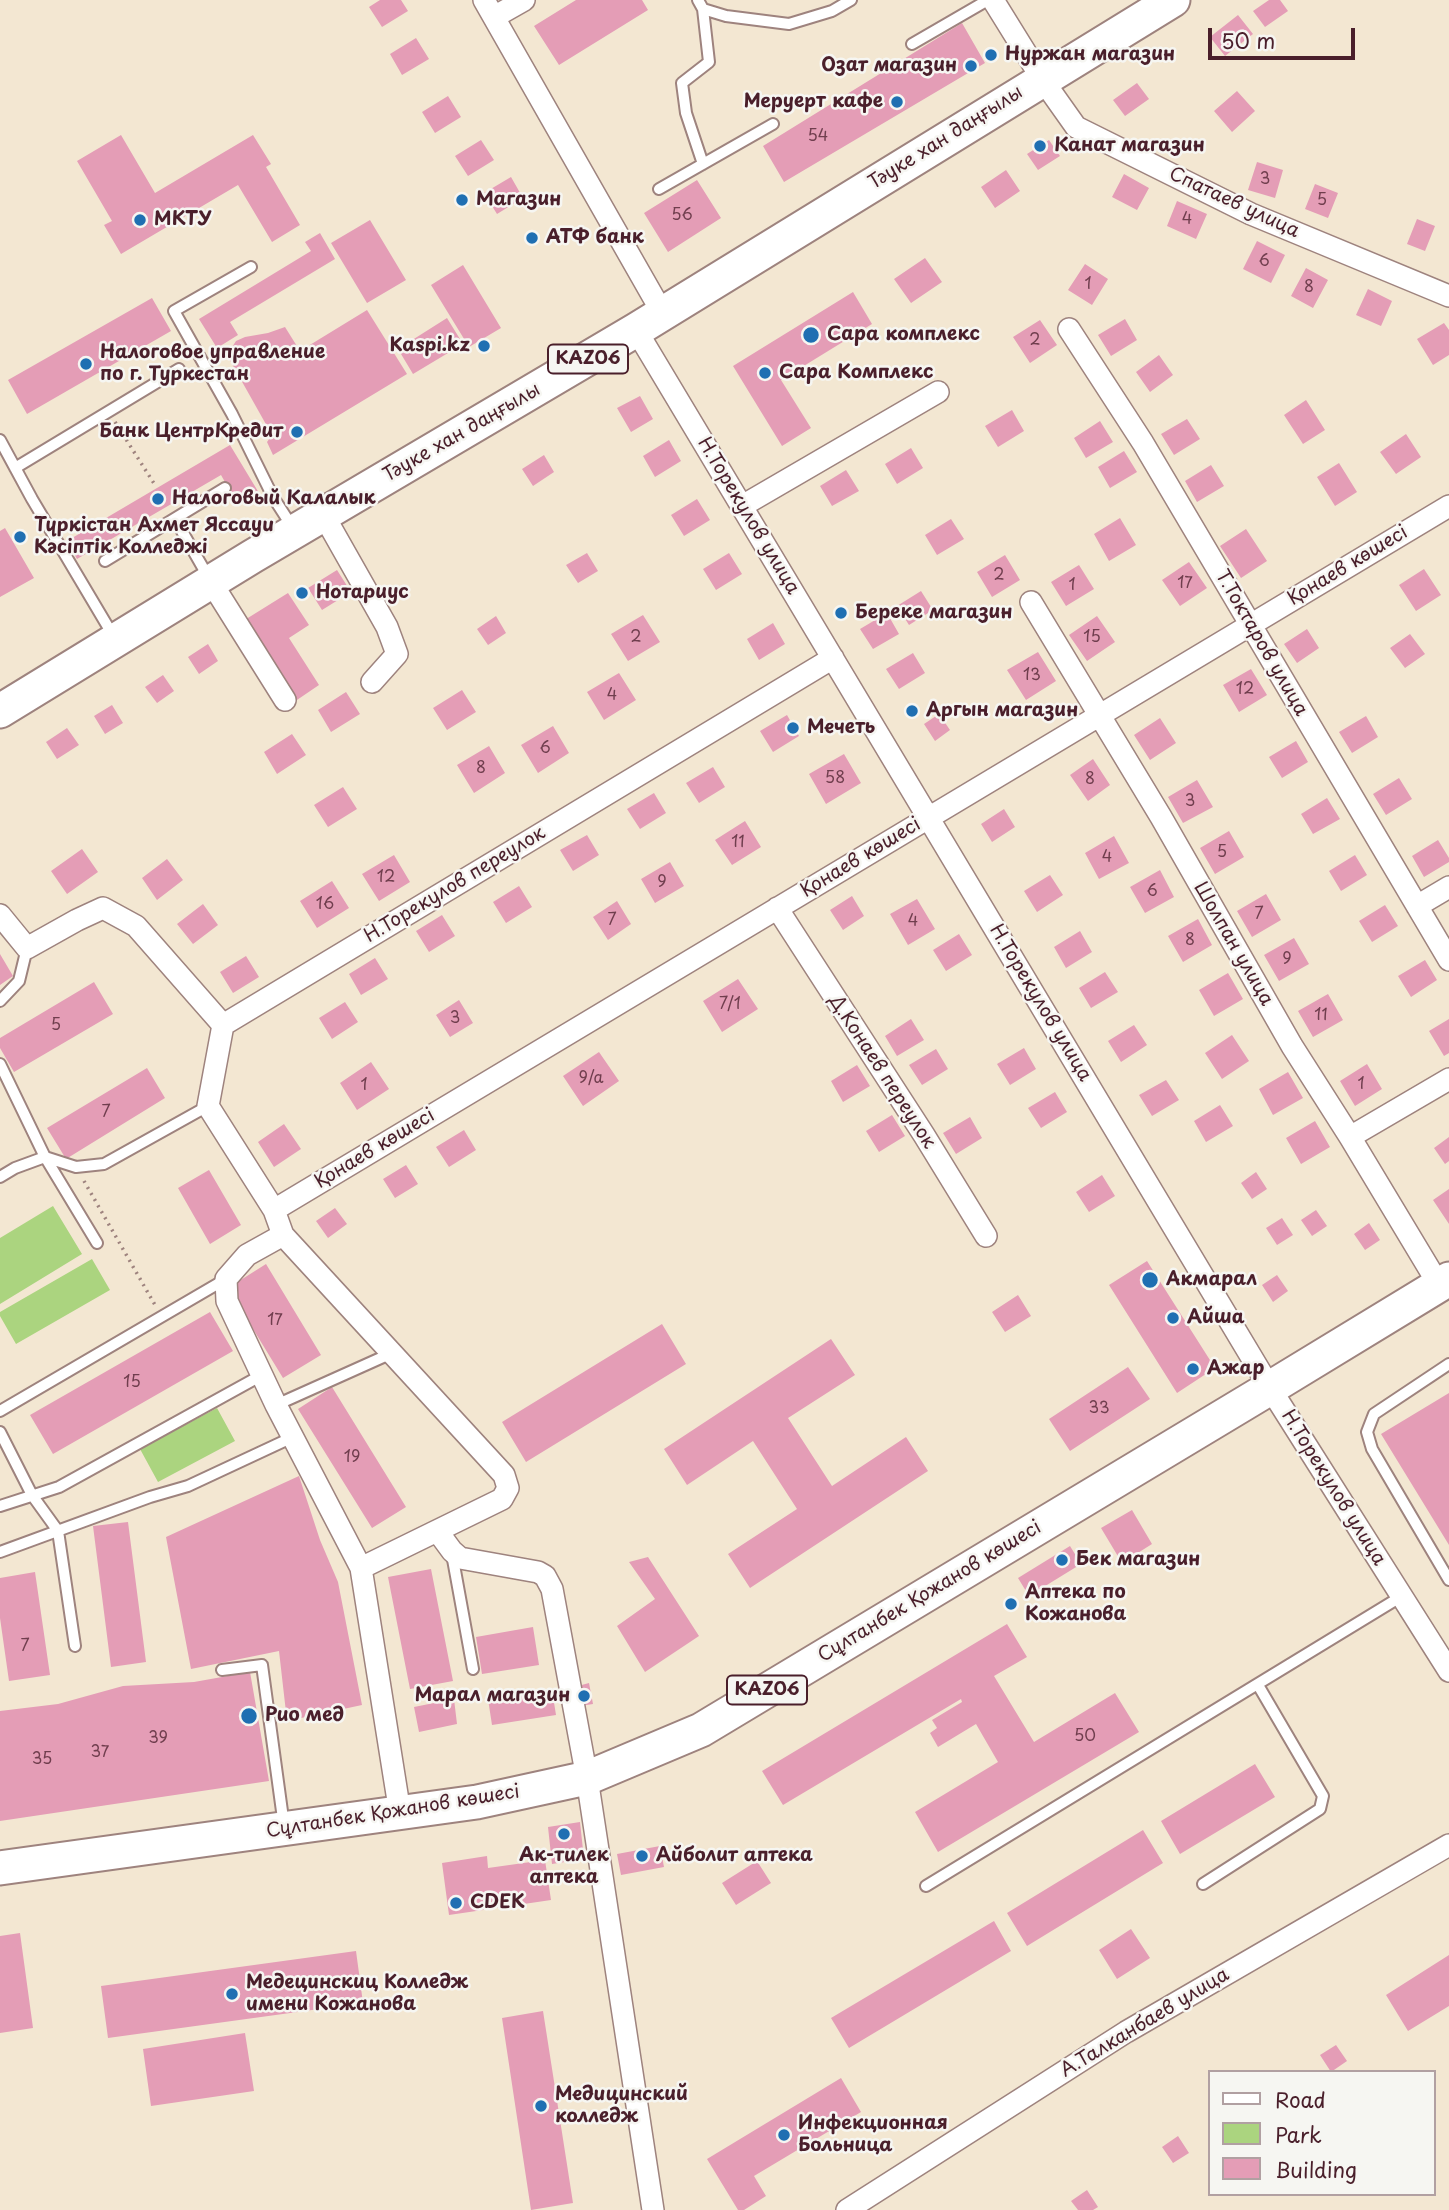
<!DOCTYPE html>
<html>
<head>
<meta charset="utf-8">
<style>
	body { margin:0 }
	#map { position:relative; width:1449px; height:2210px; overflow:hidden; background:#f3e7d2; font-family:"Playpen Sans",sans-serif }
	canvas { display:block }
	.legend { position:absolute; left:1208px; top:2070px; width:228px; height:126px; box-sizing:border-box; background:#f6f6f2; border:2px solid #b1a0a2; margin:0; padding:9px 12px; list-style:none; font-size:21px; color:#4a1f2b }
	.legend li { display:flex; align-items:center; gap:14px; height:35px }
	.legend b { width:35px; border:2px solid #b1a0a2 }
	.scale { position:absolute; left:1208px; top:28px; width:147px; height:32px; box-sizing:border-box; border:4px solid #4a1f2b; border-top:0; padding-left:9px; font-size:21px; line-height:24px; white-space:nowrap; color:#4a1f2b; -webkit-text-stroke:5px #f6f6f2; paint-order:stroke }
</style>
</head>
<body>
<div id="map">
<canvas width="1449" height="2210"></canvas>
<ul class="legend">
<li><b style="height:9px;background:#fff"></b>Road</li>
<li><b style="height:19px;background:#abd47f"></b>Park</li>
<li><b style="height:19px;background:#e49db6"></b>Building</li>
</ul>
<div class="scale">50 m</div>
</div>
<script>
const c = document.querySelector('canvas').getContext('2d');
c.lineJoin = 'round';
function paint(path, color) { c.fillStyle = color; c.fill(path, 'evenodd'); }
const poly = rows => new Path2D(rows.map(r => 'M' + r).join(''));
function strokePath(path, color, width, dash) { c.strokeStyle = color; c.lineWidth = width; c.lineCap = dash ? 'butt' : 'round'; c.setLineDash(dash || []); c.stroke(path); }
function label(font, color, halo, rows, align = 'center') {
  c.font = font + ' "Playpen Sans",sans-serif'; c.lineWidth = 5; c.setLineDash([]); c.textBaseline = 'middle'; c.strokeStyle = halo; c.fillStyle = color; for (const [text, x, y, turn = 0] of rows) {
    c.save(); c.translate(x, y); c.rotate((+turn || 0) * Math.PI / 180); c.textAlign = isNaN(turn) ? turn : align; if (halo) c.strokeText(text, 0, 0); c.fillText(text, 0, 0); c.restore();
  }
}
const green = poly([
	[53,1206,82,1254,0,1304,0,1238],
	[92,1259,110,1290,16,1344,0,1316,0,1312],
	[217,1408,235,1441,158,1482,140,1449]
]);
const building = poly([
	[380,0,401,0,408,11,382,27,369,7],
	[576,0,642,0,648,10,559,65,534,26],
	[1269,0,1280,0,1288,11,1265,27,1253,11],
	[1238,15,1253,34,1225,56,1210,37],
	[962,23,985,63,784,182,763,146],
	[416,38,429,59,402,75,390,54],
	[1137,83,1149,99,1125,116,1113,100],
	[1237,91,1255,111,1232,132,1214,111],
	[448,96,461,117,435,133,422,112],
	[121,135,155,193,253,135,271,164,266,167,300,225,272,242,238,185,121,254,104,225,112,221,77,161],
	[481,140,494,160,468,176,455,156],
	[1049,140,1060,156,1038,170,1027,154],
	[1257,162,1283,170,1275,198,1248,190],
	[1006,170,1020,191,995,208,981,187],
	[1124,174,1149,188,1137,210,1112,197],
	[511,177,523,198,497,214,484,193],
	[697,180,721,218,668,252,644,213],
	[1315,184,1338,193,1328,218,1305,209],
	[1177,201,1207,214,1196,239,1167,226],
	[1417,219,1435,226,1425,251,1407,244],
	[370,220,406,280,367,303,331,243],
	[320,233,335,259,230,322,238,335,217,348,199,319,311,251,305,242],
	[1257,241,1285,255,1271,283,1243,269],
	[925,258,942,282,911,303,894,279],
	[1085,264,1108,279,1092,305,1068,290],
	[463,265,501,328,469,347,431,285],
	[1306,268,1328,280,1313,308,1291,296],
	[1368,289,1392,301,1381,326,1356,315],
	[853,292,872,324,781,380,811,428,782,446,733,366],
	[152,298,171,331,27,414,8,380],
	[367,310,407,374,273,455,267,442,272,435,227,355,236,341,245,337,268,333,285,327,300,351],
	[447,318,463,344,413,374,398,349],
	[1125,319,1137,340,1111,356,1098,335],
	[1040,320,1057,345,1030,363,1013,337],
	[1444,323,1449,330,1449,355,1433,365,1417,339],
	[1159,355,1173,375,1150,392,1136,372],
	[640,396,653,419,631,432,617,408],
	[1306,400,1325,430,1303,444,1284,415],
	[1012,410,1024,431,998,447,985,426],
	[1187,419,1200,439,1174,455,1161,434],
	[1100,421,1113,442,1086,458,1074,438],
	[1406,434,1421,457,1396,474,1380,452],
	[669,440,681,461,655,477,643,456],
	[230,445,259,493,238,505,221,475,77,559,67,541],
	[911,448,923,468,897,484,885,464],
	[1124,451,1137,472,1110,488,1098,467],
	[544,455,554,472,533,486,522,469],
	[1339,463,1357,492,1335,506,1317,477],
	[1211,465,1224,486,1197,502,1185,481],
	[846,470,859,491,832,506,820,486],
	[697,499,710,520,684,536,671,515],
	[1120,518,1136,545,1109,561,1094,534],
	[951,519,964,539,937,555,925,535],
	[5,528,34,578,0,597,0,531],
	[1246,529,1267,561,1241,578,1220,546],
	[587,553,598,571,578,583,566,565],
	[729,553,742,574,716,590,703,569],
	[1005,555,1020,580,992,597,977,572],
	[1189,562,1207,588,1180,606,1162,580],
	[1079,565,1094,589,1066,606,1051,582],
	[1424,569,1441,595,1416,611,1399,585],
	[337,570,351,592,322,610,308,588],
	[921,591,933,610,909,625,897,606],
	[288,593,309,625,289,638,319,685,294,702,243,621],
	[887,613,899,634,873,649,860,629],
	[643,615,660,642,628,661,611,634],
	[496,616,506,633,488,645,477,629],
	[1097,616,1115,642,1087,661,1069,635],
	[773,623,785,644,759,660,747,639],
	[1307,629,1319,648,1297,663,1284,644],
	[1410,634,1425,654,1405,668,1390,648],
	[208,644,218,661,199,674,188,657],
	[1038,652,1056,681,1026,700,1007,670],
	[913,653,925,673,899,689,886,669],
	[1251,669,1267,695,1239,712,1223,685],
	[619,673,636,700,604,720,587,692],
	[163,675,174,691,157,703,145,687],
	[462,690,476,712,447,730,433,708],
	[346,692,360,714,331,732,318,710],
	[112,705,123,723,105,734,94,716],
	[939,714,950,730,935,741,924,724],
	[787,715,799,736,773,752,760,731],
	[1366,716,1378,737,1352,753,1339,732],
	[1160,718,1176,743,1150,760,1134,735],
	[553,726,569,753,538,773,521,745],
	[67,728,79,745,57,759,46,742],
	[292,734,306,755,277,774,264,752],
	[1296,741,1308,762,1282,778,1269,757],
	[489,746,505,773,474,793,457,765],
	[844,754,861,783,826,804,809,774],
	[1093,759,1110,785,1088,801,1070,775],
	[713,767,725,787,699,803,686,783],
	[1399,778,1412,799,1386,815,1373,794],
	[1197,780,1213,807,1183,823,1168,797],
	[343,787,357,809,328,827,314,805],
	[654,793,666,813,640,829,627,809],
	[1327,798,1340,819,1313,834,1301,814],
	[1004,809,1015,827,992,842,981,824],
	[745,821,761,847,732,865,715,840],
	[1229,831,1244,857,1215,874,1200,848],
	[587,835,599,855,573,871,560,850],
	[1114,836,1129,863,1099,879,1085,853],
	[1438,840,1449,858,1449,862,1424,877,1412,856],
	[82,849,98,872,67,894,51,871],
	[394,855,410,882,379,901,362,874],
	[1355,855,1367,875,1341,891,1329,871],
	[167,859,183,880,157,900,142,878],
	[670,862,684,886,655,903,641,879],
	[1160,870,1174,897,1145,913,1130,887],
	[1050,875,1063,895,1037,912,1024,891],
	[332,881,349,908,317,928,300,901],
	[519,886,532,907,506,923,493,902],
	[1266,894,1281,920,1252,937,1237,911],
	[852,896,864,916,843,930,830,910],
	[917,899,935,929,908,945,890,914],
	[617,901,631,924,608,940,593,917],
	[203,904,218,925,193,944,177,924],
	[1385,905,1398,926,1372,942,1359,921],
	[442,915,455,936,429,952,416,931],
	[1198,919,1212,945,1183,962,1168,936],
	[1080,931,1092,952,1066,968,1054,947],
	[959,934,972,955,946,971,933,950],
	[1294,938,1309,964,1279,981,1264,955],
	[0,954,13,976,0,985],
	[246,956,259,977,233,993,220,972],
	[375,958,388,979,361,995,349,974],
	[1425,960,1437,980,1411,997,1398,976],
	[1105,972,1118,992,1091,1008,1079,988],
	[1228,973,1243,999,1214,1016,1199,990],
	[738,979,758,1009,722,1032,703,1001],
	[94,982,113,1014,14,1072,0,1048,0,1038],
	[1328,994,1343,1020,1313,1037,1298,1011],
	[459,1000,473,1023,450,1037,436,1015],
	[345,1002,358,1022,332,1039,319,1018],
	[911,1019,924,1040,897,1056,885,1036],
	[1449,1019,1449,1053,1444,1056,1429,1031],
	[1134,1025,1147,1045,1121,1062,1108,1041],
	[1232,1035,1249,1061,1222,1079,1205,1053],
	[1024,1048,1036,1069,1010,1085,997,1064],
	[936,1049,948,1069,922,1085,909,1065],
	[599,1052,619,1081,583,1106,563,1076],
	[371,1062,389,1089,357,1110,340,1083],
	[1367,1064,1382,1089,1355,1106,1340,1081],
	[857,1065,870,1086,843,1102,831,1081],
	[147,1068,165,1098,66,1159,47,1128],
	[1288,1072,1303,1098,1273,1115,1259,1089],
	[1166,1080,1179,1100,1152,1116,1139,1095],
	[1055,1092,1067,1112,1041,1128,1028,1108],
	[1220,1105,1233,1126,1206,1142,1194,1121],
	[892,1115,905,1136,879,1152,866,1131],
	[970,1117,982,1138,956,1154,943,1133],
	[1315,1121,1330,1147,1301,1164,1286,1138],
	[284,1124,301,1149,274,1167,258,1142],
	[464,1130,476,1150,449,1167,436,1147],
	[1449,1137,1449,1161,1445,1164,1434,1148],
	[406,1165,418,1184,395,1198,383,1179],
	[209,1170,241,1225,210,1244,178,1188],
	[1256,1172,1267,1189,1252,1199,1241,1183],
	[1102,1175,1115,1196,1089,1212,1076,1192],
	[1449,1189,1449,1224,1433,1200],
	[335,1208,347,1224,328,1238,316,1221],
	[1316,1210,1327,1226,1312,1236,1301,1220],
	[1282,1218,1293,1235,1277,1245,1266,1228],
	[1369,1223,1380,1240,1365,1250,1354,1234],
	[1147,1261,1215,1368,1177,1393,1109,1285],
	[266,1264,321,1355,283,1378,228,1288],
	[1277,1275,1288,1291,1273,1302,1262,1285],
	[1018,1295,1031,1316,1005,1332,992,1312],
	[210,1312,233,1351,53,1454,30,1415],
	[662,1324,686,1364,526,1462,502,1422],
	[831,1339,855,1375,788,1418,832,1486,906,1437,928,1471,750,1588,728,1554,797,1509,753,1441,687,1485,664,1449],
	[1128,1367,1150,1399,1070,1451,1049,1419],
	[332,1387,406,1507,372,1528,298,1409],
	[1449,1393,1449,1545,1381,1434],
	[299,1476,320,1540,338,1582,362,1705,287,1721,279,1651,191,1669,166,1537],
	[1132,1510,1152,1544,1122,1563,1101,1528],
	[128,1522,146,1662,111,1667,93,1526],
	[1070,1546,1081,1564,1029,1596,1018,1578],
	[648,1557,699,1636,645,1672,617,1626,655,1599,629,1562],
	[431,1569,453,1681,410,1689,388,1577],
	[35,1572,50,1675,9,1681,0,1618,0,1578],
	[1007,1624,1027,1657,994,1676,1034,1742,1115,1693,1139,1732,938,1852,915,1812,998,1762,976,1724,938,1747,930,1733,937,1728,932,1720,962,1702,961,1699,783,1805,762,1771],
	[533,1627,539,1665,482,1674,476,1637],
	[250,1672,269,1781,0,1821,0,1711,58,1704,123,1686,194,1682],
	[589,1683,593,1704,580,1706,578,1686],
	[552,1690,556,1715,492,1725,488,1699],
	[454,1699,457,1724,419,1732,414,1707],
	[1255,1764,1275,1797,1180,1854,1161,1821],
	[580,1822,584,1859,552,1864,548,1827],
	[1143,1830,1163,1863,1027,1946,1007,1913],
	[660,1846,664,1867,621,1875,617,1854],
	[487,1856,488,1868,545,1860,551,1900,449,1915,442,1863],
	[757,1861,771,1883,736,1905,722,1883],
	[994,1921,1011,1951,849,2048,831,2018],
	[1131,1929,1150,1958,1117,1979,1099,1950],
	[20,1933,33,2028,0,2033,0,1936],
	[356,1951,363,2003,108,2038,101,1986],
	[1449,1955,1449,2006,1408,2031,1386,1995],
	[543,2011,573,2203,531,2210,502,2018],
	[245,2033,254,2091,151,2106,143,2049],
	[1336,2045,1347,2061,1331,2072,1320,2055],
	[841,2078,861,2112,754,2176,766,2196,744,2210,738,2210,707,2159],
	[1178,2136,1189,2153,1173,2163,1162,2147],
	[1087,2190,1098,2207,1093,2210,1078,2210,1071,2201]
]);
const path = poly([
	[115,422,155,485],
	[84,1181,155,1305]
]);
const lane = poly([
	[698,0,703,9,726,16,789,24,832,11,851,0],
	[912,44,988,0],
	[703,164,686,113,682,83,709,62,703,9],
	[659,189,773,124],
	[251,267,174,311,232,414,273,497,293,528],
	[0,440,32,499,114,637],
	[15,468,179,369],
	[175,519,210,580],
	[105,561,225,488],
	[0,1001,19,981,27,948],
	[0,1064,45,1157,97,1243],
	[0,1177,15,1168,45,1157,76,1167,104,1164,208,1106],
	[1449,1364,1374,1414,1367,1432,1372,1449,1449,1580],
	[276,1405,392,1353],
	[0,1411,226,1279],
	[0,1432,32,1495,58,1531,75,1646],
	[0,1506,59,1487,262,1375],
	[0,1552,150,1497,188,1486,293,1437],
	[452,1554,473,1669],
	[222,1670,262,1665,284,1826],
	[1203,1884,1320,1809,1323,1796,1258,1685],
	[926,1886,1402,1596]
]);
const street = poly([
	[484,0,663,314],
	[993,0,1042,79,1076,127,1251,214,1449,296],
	[494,17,524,0],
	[1069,329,1143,443,1449,960],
	[636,330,1270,1388,1449,1671],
	[742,506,938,392],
	[323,514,387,627,397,654,372,682],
	[211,582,285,700],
	[1031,602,1161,817,1292,1046,1350,1137,1439,1285],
	[1417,906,1449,887],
	[777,908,924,1135,986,1236],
	[0,915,27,948,77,920,103,908,136,926,223,1025,833,658],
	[223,1025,208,1106,274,1210,283,1235,247,1255,226,1279,227,1301,276,1405,361,1568,400,1813],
	[1350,1137,1449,1079],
	[274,1210,1449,506],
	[283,1235,504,1475,508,1488,502,1499,361,1568],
	[438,1532,452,1551,460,1558,538,1572,545,1576,552,1589,587,1778,653,2210],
	[847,2210,1126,2032,1449,1845]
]);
const primary = poly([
	[0,711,253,556,636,330,1173,0],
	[0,1868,477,1802,587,1778,701,1730,1270,1388,1449,1279]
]);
const markers = [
	[991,55,7,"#1f6fb2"],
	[971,66,7,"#1f6fb2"],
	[897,102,7,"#1f6fb2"],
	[1040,146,7,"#1f6fb2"],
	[462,200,7,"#1f6fb2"],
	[140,220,7,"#1f6fb2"],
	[532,238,7,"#1f6fb2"],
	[811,335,9,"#1f6fb2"],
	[484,346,7,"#1f6fb2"],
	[86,364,7,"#1f6fb2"],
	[765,373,7,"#1f6fb2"],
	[297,432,7,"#1f6fb2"],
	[158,499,7,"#1f6fb2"],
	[20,537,7,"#1f6fb2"],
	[302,593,7,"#1f6fb2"],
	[841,613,7,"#1f6fb2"],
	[912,711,7,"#1f6fb2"],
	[793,728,7,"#1f6fb2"],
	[1150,1280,9,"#1f6fb2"],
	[1173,1318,7,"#1f6fb2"],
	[1193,1369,7,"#1f6fb2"],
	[1062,1560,7,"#1f6fb2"],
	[1011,1604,7,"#1f6fb2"],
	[584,1696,7,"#1f6fb2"],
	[249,1716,9,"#1f6fb2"],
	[564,1834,7,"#1f6fb2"],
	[642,1856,7,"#1f6fb2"],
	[456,1903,7,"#1f6fb2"],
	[232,1994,7,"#1f6fb2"],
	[541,2106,7,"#1f6fb2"],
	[784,2135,7,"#1f6fb2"]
];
const numberNames = [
	["54",818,137],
	["3",1265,180],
	["5",1322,201],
	["56",682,216],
	["4",1187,220],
	["6",1264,262],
	["1",1088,285],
	["8",1309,288],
	["2",1035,341],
	["2",999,576],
	["17",1185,584],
	["1",1072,586],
	["2",636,638],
	["15",1092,638],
	["13",1032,676],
	["12",1245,690],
	["4",612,696],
	["6",545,749],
	["8",481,769],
	["58",835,779],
	["8",1090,780],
	["3",1190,802],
	["11",738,843],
	["5",1222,853],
	["4",1107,858],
	["12",386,878],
	["9",662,883],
	["6",1152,892],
	["16",325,905],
	["7",1259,915],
	["7",612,921],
	["4",913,922],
	["8",1190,941],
	["9",1287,960],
	["7/1",730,1005],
	["11",1321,1016],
	["3",455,1019],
	["5",56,1026],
	["9/а",591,1079],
	["1",1361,1085],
	["1",364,1086],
	["7",106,1113],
	["17",275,1321],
	["15",132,1383],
	["33",1099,1409],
	["19",352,1458],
	["7",25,1647],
	["50",1085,1737],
	["39",158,1739],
	["37",100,1753],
	["35",42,1760]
];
const shields = [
	[588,359,80],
	[767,1690,80]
];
const shieldNames = [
	["KАZ06",588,359],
	["KАZ06",767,1690]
];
const poiNames = [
	["Нуржан магазин",1005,55],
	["Озат магазин",957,66,"right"],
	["Меруерт кафе",883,102,"right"],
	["Канат магазин",1054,146],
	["Магазин",476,200],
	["МКТУ",154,220],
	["АТФ банк",546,238],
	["Сара комплекс",827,335],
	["Kaspi.kz",470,346,"right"],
	["Налоговое управление",100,353],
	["по г. Туркестан",100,375],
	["Сара Комплекс",779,373],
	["Банк ЦентрКредит",283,432,"right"],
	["Налоговый Калалык",172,499],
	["Түркістан Ахмет Яссауи",34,526],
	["Кәсіптік Колледжі",34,548],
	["Нотариус",316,593],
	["Береке магазин",855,613],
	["Аргын магазин",926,711],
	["Мечеть",807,728],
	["Акмарал",1166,1280],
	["Айша",1187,1318],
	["Ажар",1207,1369],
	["Бек магазин",1076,1560],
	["Аптека по",1025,1593],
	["Кожанова",1025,1615],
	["Марал магазин",570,1696,"right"],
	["Рио мед",265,1716],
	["Ак-тилек",564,1856,"center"],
	["аптека",564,1878,"center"],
	["Айболит аптека",656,1856],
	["CDEK",470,1903],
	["Медецинскиц Колледж",246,1983],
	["имени Кожанова",246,2005],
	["Медицинский",555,2095],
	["колледж",555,2117],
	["Инфекционная",798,2124],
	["Больница",798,2146]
];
const streetNames = [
	["Тәуке хан даңғылы",946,138,-32],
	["Спатаев улица",1234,203,25],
	["Тәуке хан даңғылы",462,433,-30],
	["Н.Торекулов улица",748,516,59],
	["Қонаев көшесі",1348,566,-31],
	["Т.Токтаров улица",1261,643,60],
	["Қонаев көшесі",861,858,-31],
	["Н.Торекулов переулок",455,885,-31],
	["Шолпан улица",1233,944,60],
	["Н.Торекулов улица",1040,1003,59],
	["Д.Конаев переулок",882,1072,57],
	["Қонаев көшесі",375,1149,-31],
	["Н.Торекулов улица",1333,1488,58],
	["Сұлтанбек Қожанов көшесі",930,1592,-31],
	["Сұлтанбек Қожанов көшесі",393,1812,-9],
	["А.Талканбаев улица",1145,2023,-31]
];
paint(green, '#abd47f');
paint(building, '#e49db6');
strokePath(lane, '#9e837e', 14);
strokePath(street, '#9e837e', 24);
strokePath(primary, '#9e837e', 37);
strokePath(path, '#9e837e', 3.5, [2, 5]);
strokePath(lane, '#fff', 10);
strokePath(street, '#fff', 21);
strokePath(primary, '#fff', 33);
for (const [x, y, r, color] of markers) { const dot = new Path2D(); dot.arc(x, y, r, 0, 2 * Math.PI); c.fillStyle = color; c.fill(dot); strokePath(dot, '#f6f6f2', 2.5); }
label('16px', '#703e4e', null, numberNames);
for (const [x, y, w] of shields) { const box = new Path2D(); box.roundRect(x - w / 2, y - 14.5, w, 29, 5); c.fillStyle = '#f6f6f2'; c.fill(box); strokePath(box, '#4a1f2b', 2); }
label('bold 18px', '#4a1f2b', null, shieldNames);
label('bold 19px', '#4a1f2b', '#f6f6f2', poiNames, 'left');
label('19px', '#4a1f2b', '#f6f6f2', streetNames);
</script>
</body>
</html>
